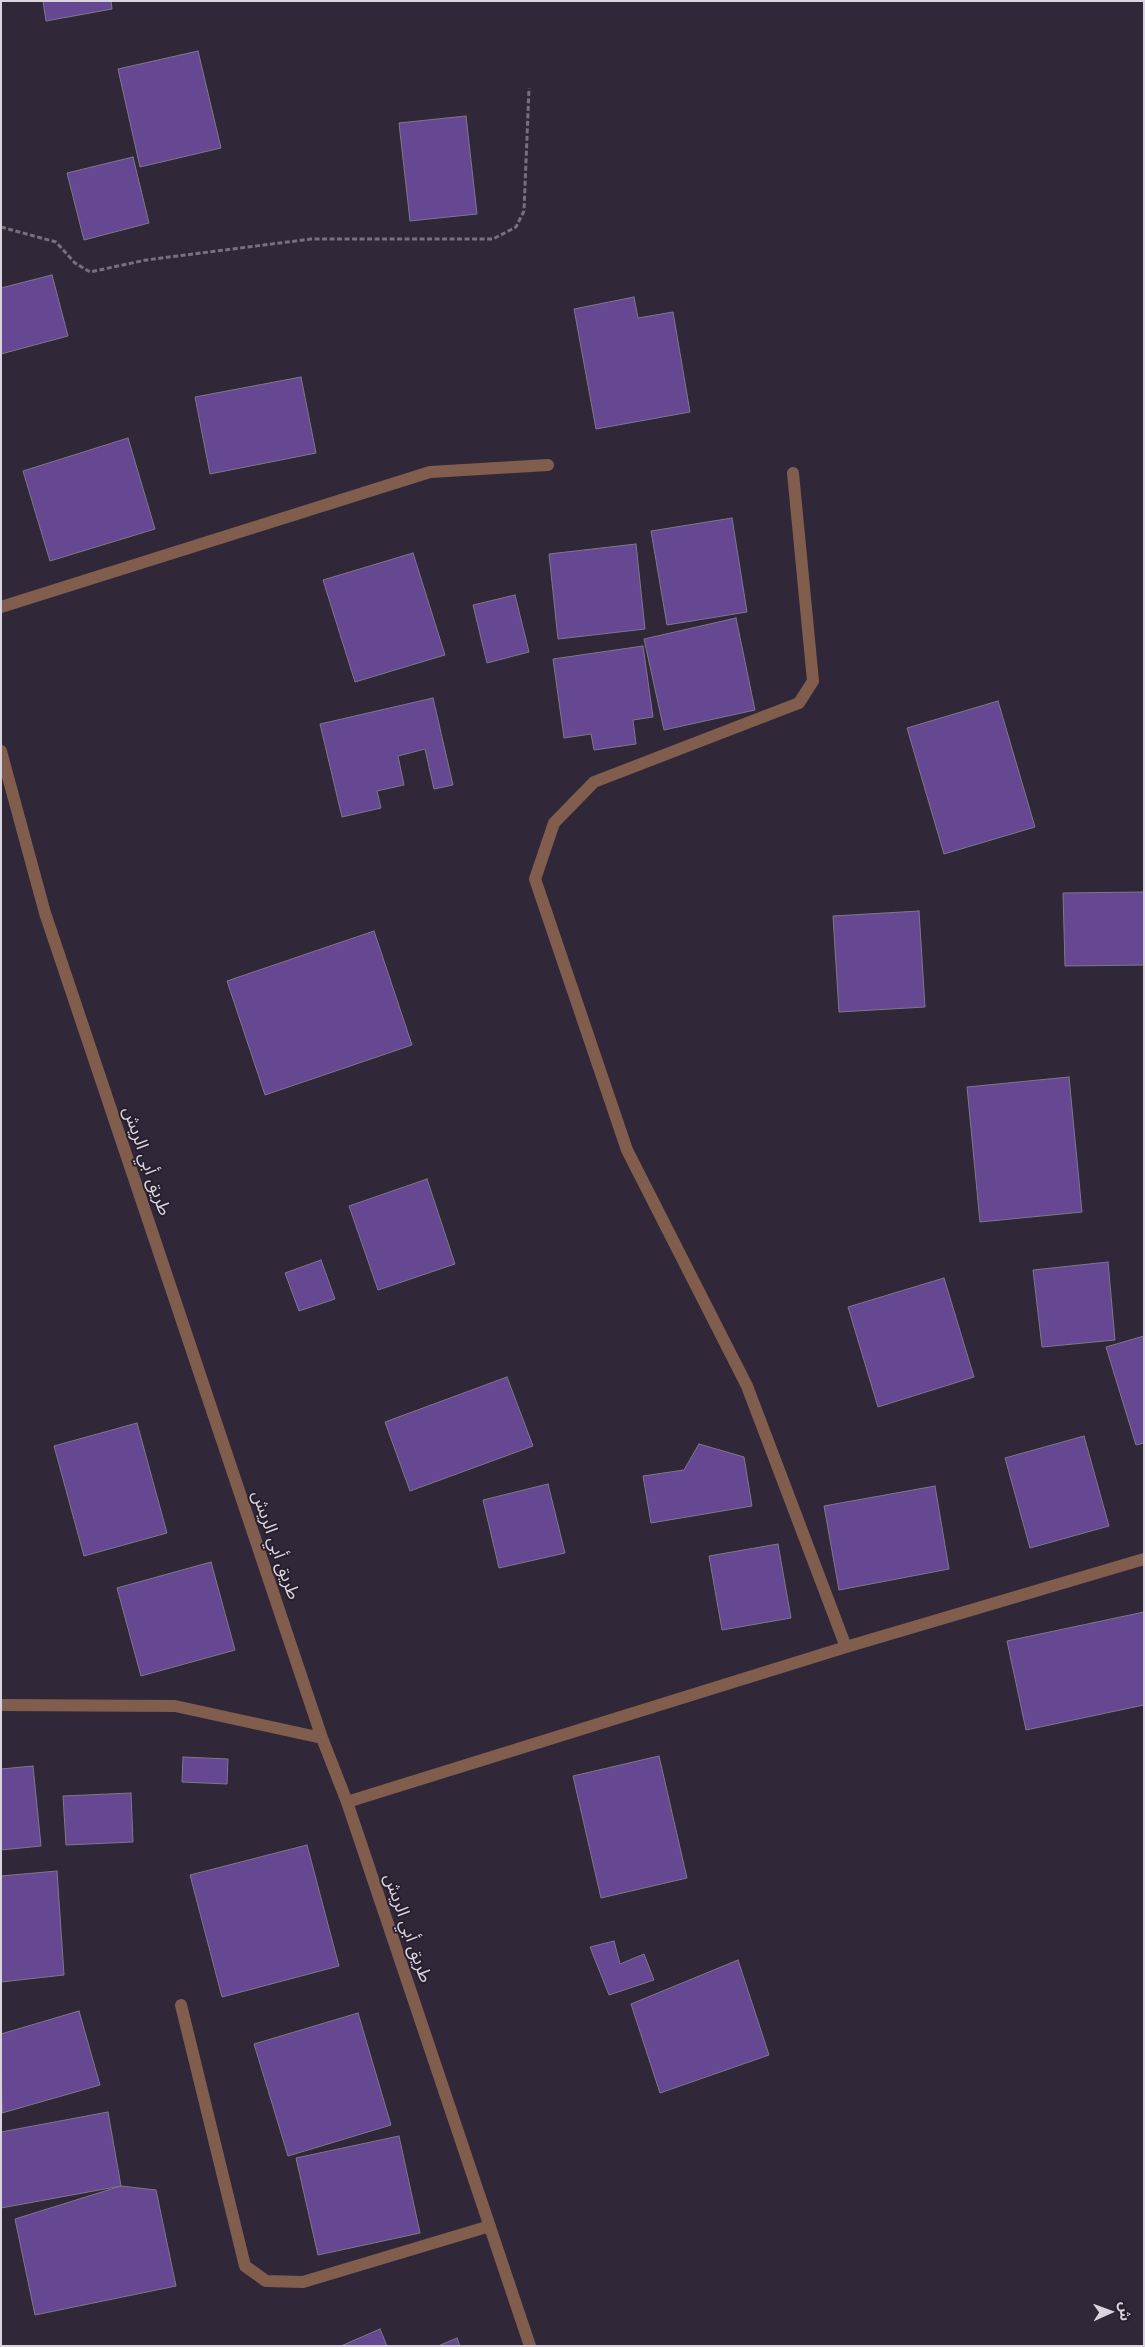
<!DOCTYPE html>
<html>
<head>
<meta charset="utf-8">
<style>
	body { margin:0 }
	#map { position:relative; width:1145px; height:2347px; overflow:hidden; background:#302838; font-family:"Golos Text","Noto Sans Arabic",sans-serif }
	canvas { display:block }
	.frame { position:absolute; inset:0; border:2px solid #d9d4de; pointer-events:none }
	.north { position:absolute; left:1085px; top:2287px; width:50px; height:50px; -webkit-text-stroke:4px #271f2d; paint-order:stroke; rotate:88deg; font-size:14px; font-weight:700; line-height:20px; text-align:center; color:#d9d4de }
	.north::after { content:''; display:block; margin:auto; width:18px; height:22px; background:#d9d4de; clip-path:polygon(50% 0,100% 100%,50% 72%,0 100%) }
</style>
</head>
<body>
<div id="map">
<canvas width="1145" height="2347"></canvas>
<div class="frame"></div>
<div class="north">ش</div>
</div>
<script>
const c = document.querySelector('canvas').getContext('2d');
c.lineJoin = 'round';
function paint(path, color) { c.fillStyle = color; c.fill(path, 'evenodd'); }
const poly = rows => new Path2D(rows.map(r => 'M' + r).join(''));
function strokePath(path, color, width, dash) { c.strokeStyle = color; c.lineWidth = width; c.lineCap = dash ? 'butt' : 'round'; c.setLineDash(dash || []); c.stroke(path); }
function label(font, color, halo, rows, align = 'center') {
  c.font = font + ' "Golos Text","Noto Sans Arabic",sans-serif'; c.lineWidth = 4; c.setLineDash([]); c.textBaseline = 'middle'; c.strokeStyle = halo; c.fillStyle = color; for (const [text, x, y, turn = 0] of rows) {
    c.save(); c.translate(x, y); c.rotate((+turn || 0) * Math.PI / 180); c.textAlign = isNaN(turn) ? turn : align; if (halo) c.strokeText(text, 0, 0); c.fillText(text, 0, 0); c.restore();
  }
}
const building = poly([
	[43,1,111,1,112,9,46,21,43,1],
	[198,51,221,148,140,167,118,69,198,51],
	[466,116,477,214,410,221,399,123,466,116],
	[133,157,149,223,84,240,67,173,133,157],
	[52,275,68,336,1,354,1,288,52,275],
	[634,297,638,318,673,312,690,412,596,429,574,309,634,297],
	[301,377,316,453,210,474,195,397,301,377],
	[128,438,155,529,50,561,23,471,128,438],
	[732,518,747,612,667,625,651,531,732,518],
	[636,544,645,629,558,639,549,554,636,544],
	[413,553,445,655,355,682,323,580,413,553],
	[515,595,529,652,487,663,473,605,515,595],
	[736,618,755,710,664,730,644,639,736,618],
	[643,646,653,717,633,720,636,744,594,750,591,734,564,738,553,659,643,646],
	[433,698,453,785,434,789,425,749,398,756,404,785,377,791,381,808,342,817,320,724,433,698],
	[998,701,1035,827,944,854,907,728,998,701],
	[1144,892,1144,965,1065,966,1063,893,1144,892],
	[919,911,925,1007,839,1012,833,916,919,911],
	[374,931,412,1045,265,1095,227,981,374,931],
	[1069,1077,1082,1212,980,1222,967,1087,1069,1077],
	[427,1179,455,1264,378,1290,349,1206,427,1179],
	[321,1260,335,1299,299,1311,285,1273,321,1260],
	[1108,1262,1115,1340,1042,1347,1033,1270,1108,1262],
	[944,1278,974,1377,878,1407,848,1307,944,1278],
	[1144,1336,1144,1443,1136,1445,1106,1347,1144,1336],
	[507,1377,533,1446,410,1491,385,1422,507,1377],
	[137,1423,167,1533,84,1556,54,1446,137,1423],
	[1084,1436,1109,1526,1030,1548,1005,1458,1084,1436],
	[699,1444,744,1457,752,1506,651,1523,643,1476,684,1470,699,1444],
	[548,1484,565,1553,499,1568,483,1500,548,1484],
	[935,1486,949,1569,839,1590,824,1506,935,1486],
	[778,1544,791,1618,722,1630,709,1556,778,1544],
	[211,1562,235,1650,141,1676,117,1588,211,1562],
	[1144,1612,1144,1705,1026,1730,1007,1641,1144,1612],
	[659,1756,687,1878,601,1898,573,1776,659,1756],
	[183,1757,228,1759,227,1784,182,1782,183,1757],
	[33,1766,41,1846,1,1850,1,1769,33,1766],
	[131,1793,133,1842,66,1845,63,1796,131,1793],
	[307,1845,339,1966,222,1997,190,1875,307,1845],
	[57,1871,64,1975,1,1982,1,1876,57,1871],
	[614,1941,620,1964,644,1954,654,1980,609,1995,590,1947,614,1941],
	[738,1960,769,2055,660,2093,631,2004,738,1960],
	[79,2011,100,2085,2,2113,1,2034,79,2011],
	[358,2013,391,2125,288,2156,254,2044,358,2013],
	[108,2112,121,2186,1,2208,1,2132,108,2112],
	[399,2136,420,2233,318,2255,296,2158,399,2136],
	[121,2186,156,2190,176,2286,35,2315,15,2219,121,2186],
	[380,2329,387,2346,341,2346,380,2329],
	[457,2338,460,2346,438,2346,457,2338]
]);
const path = poly([
	[1,227,56,242,75,263,90,272,146,260,311,239,493,239,516,227,524,211,529,88]
]);
const minor = poly([
	[793,473,813,681,799,703,594,782,554,823,535,879,627,1150,747,1386,846,1647],
	[1,607,430,472,548,465],
	[1,751,45,913,322,1738,347,1802,530,2346],
	[1,1705,175,1706,322,1738],
	[347,1802,846,1647,1144,1559],
	[181,2005,245,2266,266,2281,303,2282,490,2226]
]);
const streetNames = [
	["طريق أبي الريش",147,1161,71],
	["طريق أبي الريش",276,1545,71],
	["طريق أبي الريش",408,1928,71]
];
paint(building, '#664792');
strokePath(building, '#7e788a', 1);
strokePath(path, '#77707e', 3, [5, 2.5]);
strokePath(minor, '#815d4d', 12);
label('18px', '#d9d4de', '#271f2d', streetNames);
</script>
</body>
</html>
